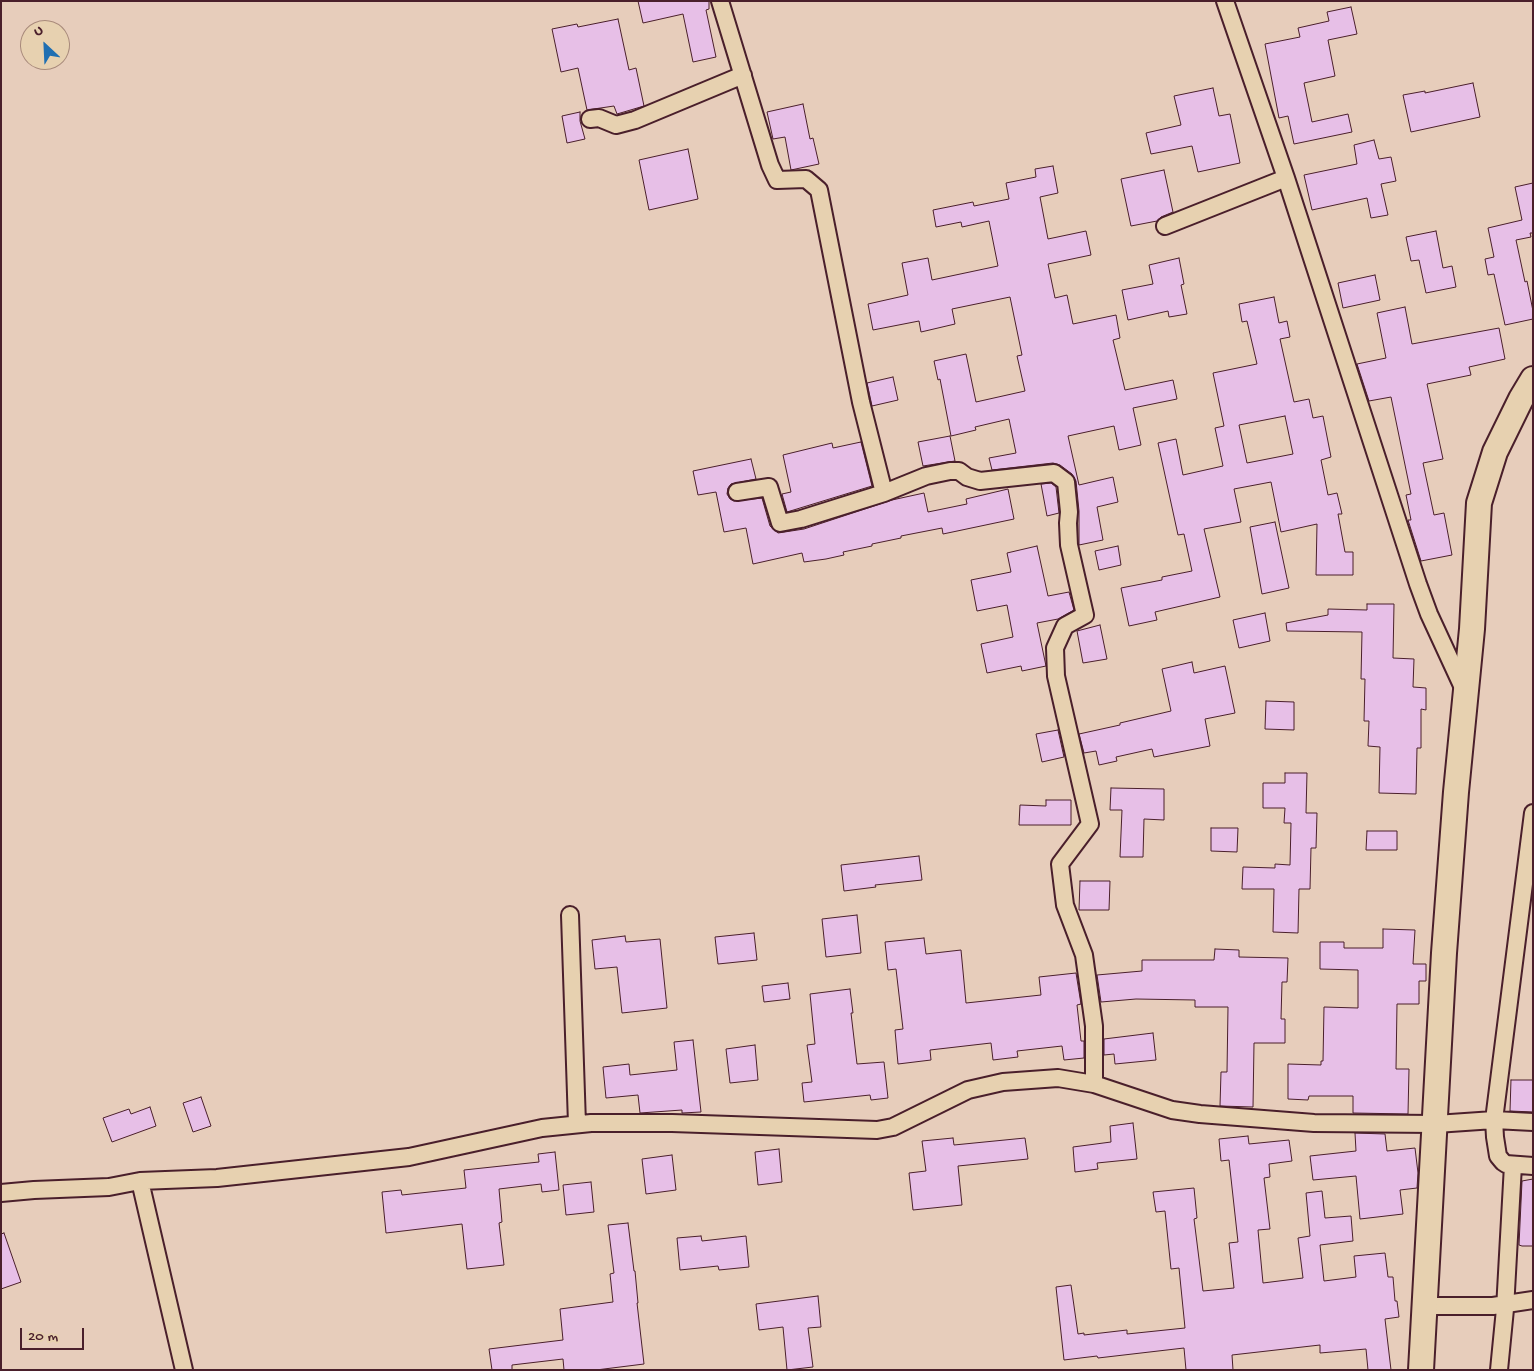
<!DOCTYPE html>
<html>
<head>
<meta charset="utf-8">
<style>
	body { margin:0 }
	#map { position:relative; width:1534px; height:1371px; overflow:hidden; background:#e7cdbb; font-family:"Gochi Hand",sans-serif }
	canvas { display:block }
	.frame { position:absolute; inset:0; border:2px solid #4a1f2b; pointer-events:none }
	.north { position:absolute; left:20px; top:20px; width:50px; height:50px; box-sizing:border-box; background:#e7d1b0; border:1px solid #a88a7b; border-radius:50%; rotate:335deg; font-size:14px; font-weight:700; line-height:20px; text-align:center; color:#4a1f2b }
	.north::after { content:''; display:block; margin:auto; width:18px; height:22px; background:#1f6fb2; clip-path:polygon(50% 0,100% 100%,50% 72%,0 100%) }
	.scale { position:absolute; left:20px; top:1328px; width:64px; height:22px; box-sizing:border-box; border:2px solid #4a1f2b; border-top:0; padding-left:6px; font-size:15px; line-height:18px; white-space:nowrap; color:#4a1f2b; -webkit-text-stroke:4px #e7d1b0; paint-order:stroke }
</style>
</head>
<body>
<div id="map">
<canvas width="1534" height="1371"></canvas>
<div class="frame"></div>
<div class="north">U</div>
<div class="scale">20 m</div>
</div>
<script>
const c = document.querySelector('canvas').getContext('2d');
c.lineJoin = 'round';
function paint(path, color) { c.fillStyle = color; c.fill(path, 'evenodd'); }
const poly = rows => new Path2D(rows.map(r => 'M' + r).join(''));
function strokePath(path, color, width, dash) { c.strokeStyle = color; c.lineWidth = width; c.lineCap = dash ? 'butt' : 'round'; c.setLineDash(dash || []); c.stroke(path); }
const building = poly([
	[638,1,709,1,709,9,706,10,716,57,693,62,683,14,643,23,638,1],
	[1351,7,1357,34,1328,40,1335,76,1304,83,1312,122,1348,114,1352,132,1294,144,1288,116,1279,118,1265,44,1300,37,1298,28,1329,21,1327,12,1351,7],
	[618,19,629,70,636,68,644,106,617,114,614,106,587,110,578,68,561,72,552,29,577,24,578,27,618,19],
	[1473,83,1480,117,1411,132,1403,95,1425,91,1425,93,1473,83],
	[1213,88,1219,116,1230,114,1240,163,1198,172,1192,146,1151,154,1146,133,1181,125,1174,96,1213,88],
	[803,104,810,139,813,138,819,164,791,170,785,137,773,139,767,112,803,104],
	[580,112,580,121,585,139,567,143,562,116,580,112],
	[1374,140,1379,159,1391,157,1396,181,1381,184,1388,215,1371,218,1367,198,1312,210,1304,175,1357,164,1354,145,1374,140],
	[688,149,698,199,649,210,639,160,688,149],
	[1053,166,1058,193,1040,197,1048,239,1086,231,1091,255,1048,264,1055,298,1067,295,1073,324,1116,315,1120,338,1113,340,1125,390,1173,380,1177,399,1133,408,1141,445,1119,450,1114,426,1068,436,1079,485,1113,477,1118,502,1097,507,1103,540,1079,545,1079,511,1076,481,1072,474,1060,465,1053,463,992,470,989,458,1016,453,1009,419,975,427,976,430,951,436,940,379,938,380,934,361,966,354,976,402,1025,391,1017,356,1022,355,1010,297,952,309,955,324,921,332,919,321,873,330,868,304,908,295,902,263,928,258,932,280,998,266,989,221,962,227,961,222,936,227,933,210,973,202,974,206,1009,199,1006,183,1036,177,1035,169,1053,166],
	[1164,170,1173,212,1161,217,1157,221,1131,226,1121,179,1164,170],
	[1533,183,1533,233,1530,233,1531,237,1516,240,1525,282,1527,281,1533,311,1533,319,1505,325,1494,274,1488,275,1485,259,1494,257,1488,228,1522,220,1515,187,1533,183],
	[1436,231,1443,268,1452,266,1456,287,1426,293,1419,260,1411,261,1406,237,1436,231],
	[1179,258,1184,284,1181,285,1187,314,1169,317,1168,311,1128,320,1122,290,1153,284,1149,265,1179,258],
	[1375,275,1380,300,1343,308,1338,283,1375,275],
	[1274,297,1279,323,1287,321,1290,337,1280,339,1294,402,1309,399,1313,418,1323,416,1331,457,1321,460,1328,495,1337,493,1342,514,1338,514,1345,552,1353,552,1353,575,1316,575,1317,524,1281,532,1271,482,1234,489,1241,522,1204,529,1220,597,1155,612,1157,620,1129,626,1121,588,1162,580,1162,577,1192,571,1184,534,1178,535,1158,443,1176,439,1183,475,1223,466,1215,428,1224,426,1213,373,1257,364,1247,321,1242,322,1239,304,1274,297],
	[1285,416,1293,454,1247,463,1239,425,1285,416],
	[1405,307,1412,344,1499,328,1505,359,1469,367,1471,375,1427,384,1443,459,1423,463,1434,515,1444,513,1452,555,1421,561,1408,520,1411,520,1406,495,1411,494,1391,397,1369,401,1357,364,1386,358,1377,313,1405,307],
	[893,377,898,400,872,406,867,383,893,377],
	[950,436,955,461,923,466,918,442,950,436],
	[861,442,872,486,787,512,782,494,791,492,783,455,832,443,833,448,861,442],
	[751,459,756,479,731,484,728,488,727,494,730,499,734,501,762,498,770,526,778,533,804,529,892,500,924,493,928,512,967,504,966,499,1008,489,1014,519,943,534,942,528,901,536,901,538,872,544,872,546,843,552,844,555,826,559,804,562,802,553,753,564,746,528,724,532,716,492,698,495,693,471,751,459],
	[1051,483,1056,487,1059,513,1047,516,1041,484,1051,483],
	[1275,522,1289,588,1262,594,1250,527,1275,522],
	[1037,546,1048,596,1069,592,1074,610,1058,619,1037,623,1046,666,1022,671,1021,666,987,673,981,644,1013,637,1007,605,977,611,971,580,1011,572,1007,553,1037,546],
	[1118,546,1121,565,1099,570,1095,551,1118,546],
	[1367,604,1394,604,1393,658,1414,659,1413,687,1426,688,1426,710,1421,709,1421,748,1417,748,1416,794,1379,793,1380,747,1368,746,1369,721,1364,721,1365,679,1361,679,1362,632,1287,631,1286,623,1328,615,1328,609,1367,610,1367,604],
	[1265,613,1270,641,1239,648,1233,620,1265,613],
	[1100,625,1107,659,1083,663,1077,631,1100,625],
	[1192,662,1194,673,1225,666,1235,713,1205,719,1210,746,1154,757,1152,749,1116,757,1117,761,1099,765,1096,751,1084,753,1079,734,1120,725,1120,723,1171,711,1162,669,1192,662],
	[1266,701,1294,702,1294,730,1265,729,1266,701],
	[1058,730,1064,757,1042,762,1036,734,1058,730],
	[1285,773,1307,773,1306,813,1317,813,1316,848,1311,848,1310,889,1299,889,1298,933,1273,932,1274,889,1242,889,1243,867,1275,868,1275,864,1290,865,1291,823,1284,823,1285,808,1263,808,1263,783,1285,783,1285,773],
	[1111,788,1164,789,1164,820,1144,819,1143,857,1120,857,1122,810,1110,810,1111,788],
	[1046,800,1071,800,1071,825,1019,825,1020,805,1046,806,1046,800],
	[1211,828,1238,828,1237,852,1211,851,1211,828],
	[1367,831,1397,831,1397,850,1366,850,1367,831],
	[919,856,922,880,875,885,876,887,844,891,841,865,919,856],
	[1080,881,1110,881,1109,910,1079,910,1080,881],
	[857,915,861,953,826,957,822,919,857,915],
	[1383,929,1415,930,1413,964,1426,964,1426,981,1419,981,1419,1004,1397,1004,1396,1069,1409,1069,1408,1114,1353,1113,1353,1096,1309,1096,1308,1100,1288,1099,1288,1064,1321,1065,1321,1061,1323,1061,1324,1007,1358,1008,1358,970,1320,969,1320,942,1344,942,1344,948,1383,948,1383,929],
	[754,933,757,960,718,964,715,937,754,933],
	[625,936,626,942,660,939,667,1008,622,1013,617,967,595,969,592,940,625,936],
	[924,938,926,954,961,950,966,1003,1041,995,1039,977,1076,973,1081,1004,1077,1005,1081,1041,1084,1041,1084,1058,1064,1060,1062,1046,1017,1051,1018,1057,993,1060,991,1043,930,1050,931,1060,898,1064,895,1030,903,1029,896,969,888,970,885,942,924,938],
	[1215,949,1239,950,1239,957,1288,958,1287,982,1282,982,1281,1019,1285,1019,1285,1043,1254,1043,1253,1107,1220,1106,1221,1072,1227,1072,1228,1007,1195,1007,1195,1000,1136,999,1101,1002,1097,975,1142,971,1142,960,1214,960,1215,949],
	[788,983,790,999,764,1002,762,986,788,983],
	[850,989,853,1013,851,1013,857,1064,884,1062,888,1098,871,1100,870,1095,804,1102,802,1083,812,1082,807,1045,815,1044,810,994,850,989],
	[1153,1033,1156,1060,1115,1064,1114,1054,1104,1055,1104,1039,1153,1033],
	[693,1040,701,1112,682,1113,682,1110,640,1113,638,1095,606,1098,603,1067,629,1064,630,1075,677,1070,674,1042,693,1040],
	[755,1045,758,1080,730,1083,726,1049,755,1045],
	[1511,1080,1533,1080,1533,1112,1510,1111,1511,1080],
	[201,1097,211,1126,193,1132,183,1103,201,1097],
	[150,1107,156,1126,112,1142,103,1118,129,1109,131,1114,150,1107],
	[1133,1123,1137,1159,1097,1163,1098,1169,1075,1172,1073,1147,1111,1142,1110,1126,1133,1123],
	[1355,1133,1385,1134,1387,1151,1415,1148,1418,1173,1417,1188,1400,1190,1403,1214,1360,1219,1356,1176,1313,1180,1310,1156,1356,1151,1355,1133],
	[1248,1136,1249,1144,1289,1140,1292,1161,1269,1164,1270,1177,1264,1178,1270,1229,1258,1230,1263,1283,1303,1278,1298,1238,1310,1236,1306,1193,1322,1191,1325,1218,1351,1216,1353,1241,1320,1245,1324,1281,1356,1277,1354,1256,1385,1253,1388,1277,1393,1277,1395,1301,1397,1301,1399,1317,1385,1319,1391,1370,1368,1370,1366,1349,1320,1353,1320,1345,1232,1355,1233,1370,1186,1370,1184,1348,1098,1358,1097,1356,1064,1360,1056,1287,1071,1285,1078,1334,1084,1333,1084,1335,1127,1330,1127,1334,1185,1328,1179,1268,1171,1269,1165,1211,1156,1212,1153,1192,1194,1188,1197,1218,1194,1219,1203,1291,1234,1288,1229,1243,1238,1242,1229,1160,1221,1161,1219,1139,1248,1136],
	[953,1138,954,1145,1025,1138,1028,1159,958,1166,962,1205,913,1210,909,1173,926,1171,922,1141,953,1138],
	[779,1149,782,1182,758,1185,755,1152,779,1149],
	[555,1152,559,1190,542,1192,541,1184,499,1189,502,1222,499,1223,504,1265,467,1269,462,1224,386,1233,382,1192,401,1190,402,1195,466,1188,464,1170,539,1162,538,1154,555,1152],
	[672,1155,676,1190,646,1194,642,1159,672,1155],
	[1533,1179,1533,1246,1522,1246,1519,1245,1522,1181,1533,1179],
	[591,1182,594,1212,566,1215,563,1185,591,1182],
	[628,1223,634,1271,635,1271,638,1303,637,1303,644,1364,596,1370,564,1370,563,1359,512,1365,512,1370,492,1370,489,1349,563,1340,560,1309,613,1302,610,1274,614,1273,608,1225,628,1223],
	[4,1233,21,1282,1,1289,1,1234,4,1233],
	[701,1236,702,1241,746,1236,749,1267,719,1270,718,1266,680,1270,677,1238,701,1236],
	[818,1296,821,1327,808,1328,813,1367,787,1370,783,1327,759,1330,756,1304,818,1296]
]);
const street = poly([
	[720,1,770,165,777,180,806,179,819,190,861,402,884,493],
	[1225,1,1286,178,1418,584,1429,614,1465,692],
	[590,119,599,118,616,125,635,120,743,75],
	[1165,226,1286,178],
	[737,492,769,487,780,523,801,519,884,493,926,476,950,471,959,471,967,477,980,481,1054,473,1066,482,1069,512,1068,523,1069,545,1085,615,1065,626,1055,648,1056,676,1090,824,1060,864,1065,905,1084,955,1094,1026,1094,1084],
	[1533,813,1494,1120,1533,1122],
	[570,915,577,1124],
	[140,1181,184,1370],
	[1,1193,34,1190,109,1187,140,1181,217,1178,409,1157,542,1128,591,1123,672,1123,877,1130,893,1127,968,1090,1003,1082,1058,1078,1094,1084,1172,1110,1200,1114,1314,1123,1436,1124,1494,1120,1495,1137,1498,1156,1503,1162,1506,1164,1533,1166],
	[1424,1306,1493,1306,1533,1300],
	[1499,1370,1505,1309,1513,1165]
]);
const secondary = poly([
	[1421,1370,1444,953,1456,792,1472,629,1479,503,1495,452,1521,399,1533,379]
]);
paint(building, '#e7bfe7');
strokePath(building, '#4a1f2b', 1);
strokePath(street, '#4a1f2b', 20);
strokePath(secondary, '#4a1f2b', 28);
strokePath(street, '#e7d1b0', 16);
strokePath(secondary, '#e7d1b0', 24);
</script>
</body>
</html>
